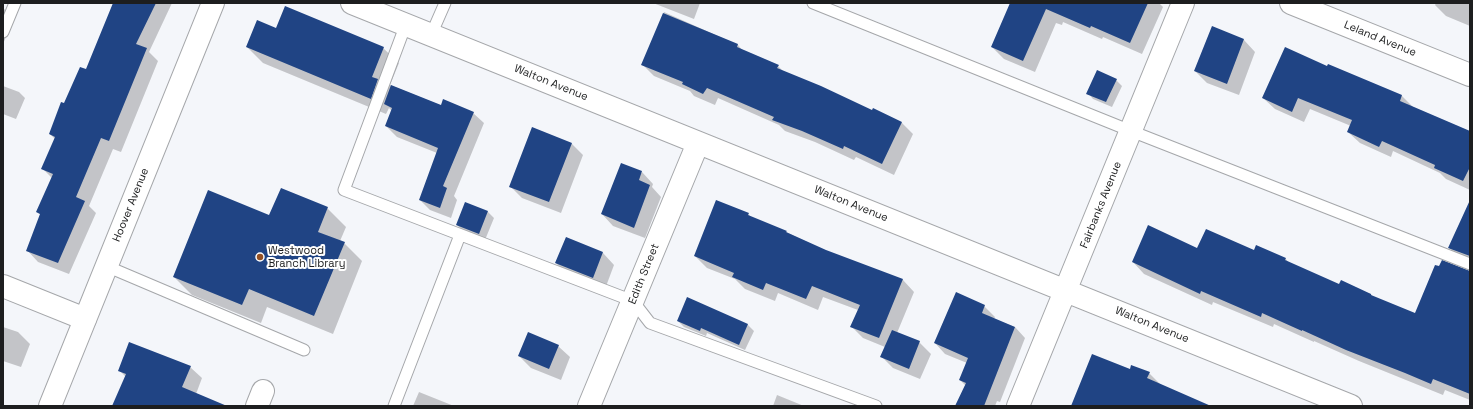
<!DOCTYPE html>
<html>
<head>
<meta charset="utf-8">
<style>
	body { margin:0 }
	#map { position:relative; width:1473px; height:409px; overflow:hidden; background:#f4f6fa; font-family:"Space Grotesk",sans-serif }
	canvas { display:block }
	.frame { position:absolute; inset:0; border:4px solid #1d1e1f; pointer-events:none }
</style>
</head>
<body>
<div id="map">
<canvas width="1473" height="409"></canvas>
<div class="frame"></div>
</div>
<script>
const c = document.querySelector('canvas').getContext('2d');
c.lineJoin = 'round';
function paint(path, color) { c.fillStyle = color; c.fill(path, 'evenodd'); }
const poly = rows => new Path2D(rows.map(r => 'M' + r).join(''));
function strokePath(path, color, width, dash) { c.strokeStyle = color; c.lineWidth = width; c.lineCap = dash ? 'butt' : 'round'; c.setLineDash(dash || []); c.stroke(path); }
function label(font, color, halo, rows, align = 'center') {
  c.font = font + ' "Space Grotesk",sans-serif'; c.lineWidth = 4; c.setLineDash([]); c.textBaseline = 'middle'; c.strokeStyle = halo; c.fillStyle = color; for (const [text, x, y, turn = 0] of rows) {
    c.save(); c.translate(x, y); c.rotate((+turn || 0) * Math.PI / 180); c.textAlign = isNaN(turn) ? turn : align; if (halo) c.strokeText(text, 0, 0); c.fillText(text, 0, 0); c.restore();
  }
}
const shadow = poly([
	[112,3,172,3,149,52,158,61,121,152,113,149,89,206,96,213,69,274,38,262,27,250,41,215,37,212,52,178,43,169,55,139,50,134,64,104,87,71,114,4],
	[653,3,700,3,694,19],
	[1011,3,1159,3,1163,7,1142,54,1103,37,1102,39,1063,22,1062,25,1056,23,1035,72,1004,59,992,47],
	[1436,3,1470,3,1470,26,1446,16,1435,5],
	[3,8,14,18,3,44],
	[664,12,738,45,743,51,778,66,784,72,872,112,873,109,902,123,913,134,894,175,856,157,854,160,815,142,785,131,779,125,718,98,715,105,694,96,690,91,654,76,643,65],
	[1212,28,1244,40,1255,52,1239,95,1207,83,1195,71],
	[276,29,383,48,399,63,390,85,442,106,473,113,484,123,454,196,457,200,451,218,430,210,420,200,437,153,397,137,386,126,392,111,389,108,386,114,263,63,247,47],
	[1328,65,1402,96,1414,108,1470,132,1470,190,1446,179,1440,173,1393,151,1391,157,1360,143,1348,132,1351,126,1310,109,1304,122,1275,109,1263,98,1327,67],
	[1116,80,1122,86,1112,107,1093,99,1088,93],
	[3,86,19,92,25,98,16,119,3,114],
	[533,129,572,144,583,155,561,213,522,198,510,186],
	[642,172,653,184,652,187,661,197,645,238,613,226,602,214],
	[466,203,488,212,494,218,485,240,463,231,457,225],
	[327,208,346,227,340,241,344,243,362,261,333,334,267,307,261,323,192,295,174,277,270,217],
	[748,214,752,218,786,232,826,251,903,280,914,292,897,333,919,342,931,354,920,379,893,368,882,357,885,347,863,338,852,327,858,310,823,297,818,310,778,293,775,301,745,289,735,279,707,268,695,256],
	[1470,223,1470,259,1455,253,1449,248],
	[566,238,603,253,614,265,605,289,567,275,556,263],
	[1198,249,1255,252,1285,258,1290,264,1340,286,1371,294,1373,297,1416,314,1470,271,1470,400,1445,390,1443,395,1359,361,1314,341,1314,342,1274,324,1273,327,1213,302,1212,305,1144,274,1133,262],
	[688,298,748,325,754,331,745,350,707,333,706,336,684,327,678,321],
	[984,306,995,317,994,319,1015,327,1025,338,1000,402,997,401,995,406,956,406,966,386,960,380,967,363,945,354,935,343],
	[3,327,18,332,30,344,21,367,3,361],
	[558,346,570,357,561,380,531,368,519,356],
	[190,367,202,378,196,394,223,406,113,406,126,377,120,371],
	[1130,370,1149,373,1161,385,1209,406,1072,406],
	[419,392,454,406,413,406],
	[777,395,804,406,773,406]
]);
const building = poly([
	[113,3,156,3,136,44,147,48,109,141,101,138,76,197,85,201,58,263,26,251,40,214,36,212,53,174,41,169,55,137,49,134,61,102,64,103,80,67,86,69],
	[1010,3,1148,3,1130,43,1091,26,1090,28,1046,9,1023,61,991,47],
	[285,6,384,47,372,77,378,79,371,99,246,47,257,20,276,28],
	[663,13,738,44,737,47,779,65,777,68,821,86,872,110,873,108,902,122,882,164,844,146,843,149,802,131,772,120,774,117,707,88,703,94,682,84,683,82,641,65],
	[1212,26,1244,39,1227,84,1194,71],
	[1285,47,1327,66,1328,64,1402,95,1400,101,1470,131,1470,167,1463,181,1434,168,1435,165,1382,141,1379,147,1347,132,1352,120,1298,98,1292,112,1262,98],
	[1097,70,1117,79,1106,102,1086,94],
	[391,85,441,105,443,99,474,112,443,186,447,188,440,208,419,200,438,148,385,126,392,108,384,104],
	[532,127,572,143,549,202,509,187],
	[621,163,642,171,639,180,650,185,634,228,601,214],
	[281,188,328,207,318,232,345,242,314,316,249,289,242,305,173,277,208,190,269,215],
	[716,200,749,213,748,215,787,231,786,232,826,250,903,279,879,338,850,327,860,305,812,286,806,299,766,283,763,290,732,277,734,273,694,256],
	[1470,200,1470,256,1448,248],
	[465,202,488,211,479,234,456,225],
	[1148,225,1197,248,1206,229,1254,250,1256,245,1286,258,1285,260,1339,284,1341,280,1371,294,1371,295,1415,313,1435,265,1439,266,1442,260,1470,271,1470,394,1433,379,1431,384,1405,373,1346,350,1302,330,1302,331,1262,313,1261,317,1201,291,1200,294,1132,262],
	[566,237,603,252,593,278,555,263],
	[956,292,985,305,982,313,1015,327,984,406,955,406,966,383,959,380,968,358,934,343],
	[687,297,748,324,739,345,701,328,700,331,677,321],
	[892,330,920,341,909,369,880,357],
	[528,332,559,345,549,369,518,356],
	[129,342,191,366,182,387,227,406,112,406,126,374,118,371],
	[1092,354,1130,369,1131,365,1150,372,1147,378,1211,406,1071,406]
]);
const service = poly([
	[813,3,1131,131,1470,264],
	[406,24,344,190,633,301,650,323,876,406],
	[3,32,15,3],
	[431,35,445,3],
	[106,266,304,350],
	[394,406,460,235]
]);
const minor = poly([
	[352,3,1351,406],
	[1291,3,1470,75],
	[3,286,85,319],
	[257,406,263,391],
	[589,406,698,143],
	[1018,406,1183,3]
]);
const tertiary = poly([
	[50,406,213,3]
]);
const markers = [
	[260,257,4,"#945023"]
];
const streetNames = [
	["Leland Avenue",1380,39,22],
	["Walton Avenue",551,83,22],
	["Walton Avenue",851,204,22],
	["Hoover Avenue",131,205,-68],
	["Fairbanks Avenue",1101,205,-68],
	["Edith Street",644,274,-68],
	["Walton Avenue",1152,325,22]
];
const poiNames = [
	["Westwood",268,251],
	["Branch Library",268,264]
];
paint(shadow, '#0003');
paint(building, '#204484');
strokePath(service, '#a5a7aa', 13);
strokePath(minor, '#a5a7aa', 24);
strokePath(tertiary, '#a5a7aa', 24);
strokePath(service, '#fff', 11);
strokePath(minor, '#fff', 22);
strokePath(tertiary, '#fff', 22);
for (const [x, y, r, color] of markers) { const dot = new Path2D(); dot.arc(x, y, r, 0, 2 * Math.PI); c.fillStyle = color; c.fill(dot); strokePath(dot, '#fff', 1.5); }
label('11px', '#1d1e1f', '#fff', streetNames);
label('11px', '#1d1e1f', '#fff', poiNames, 'left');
</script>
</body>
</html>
